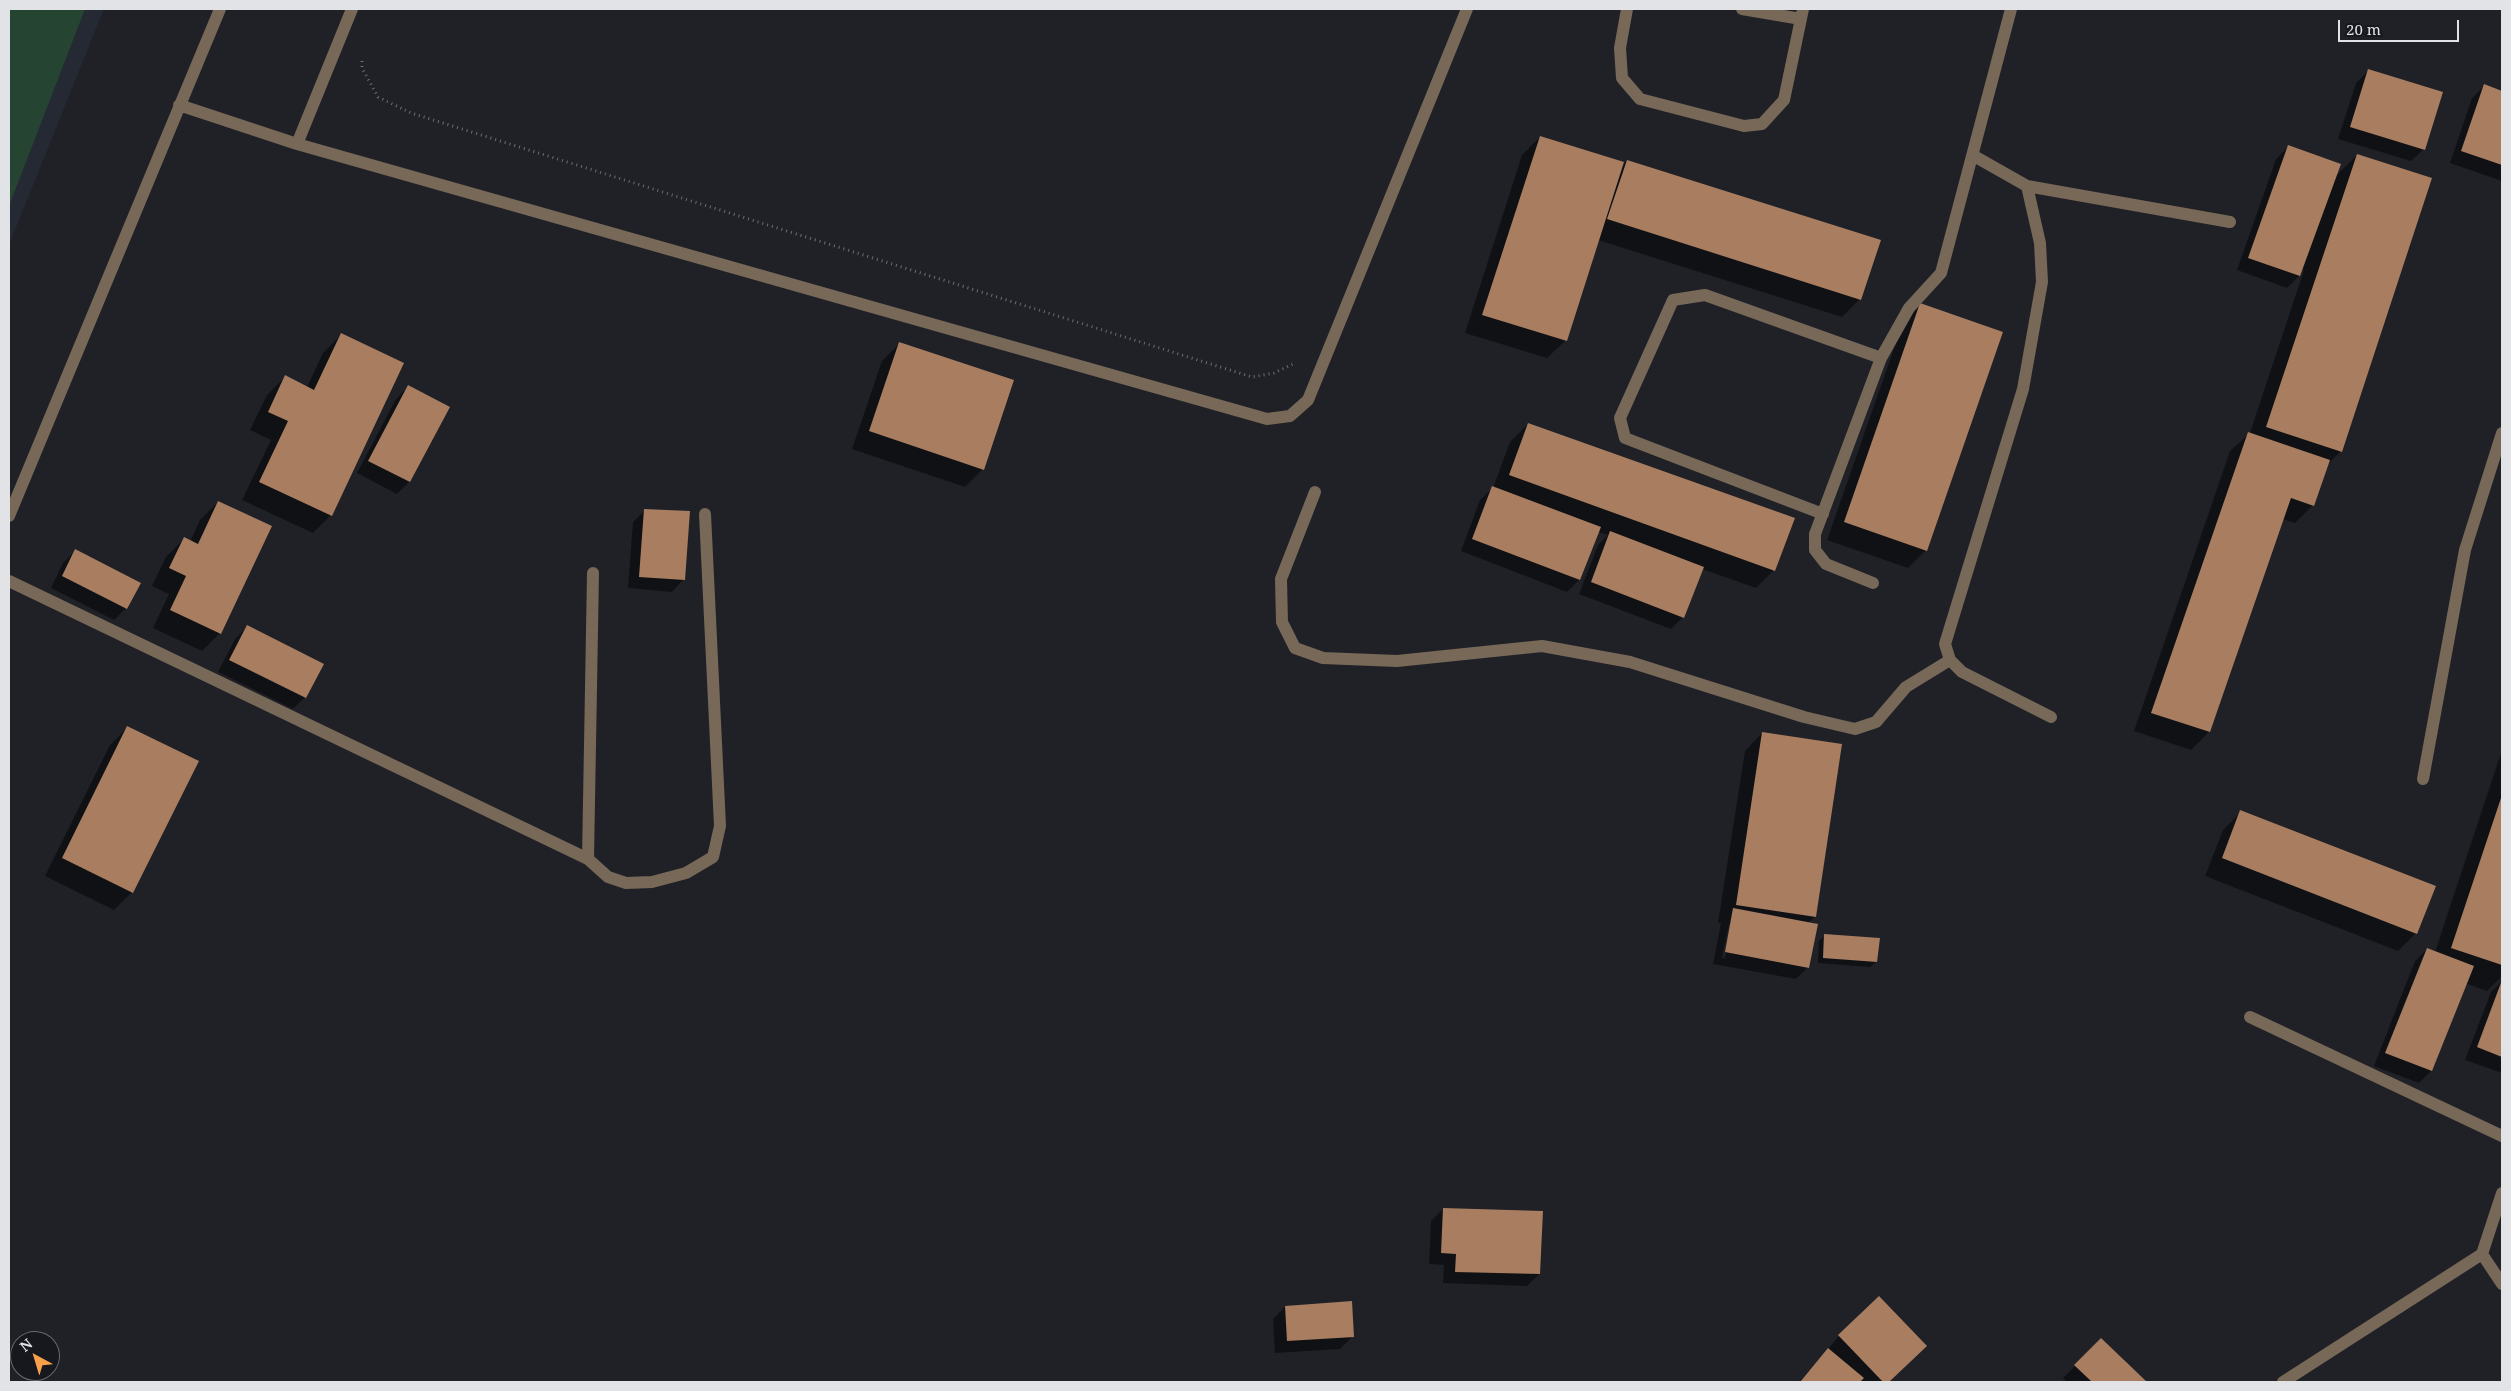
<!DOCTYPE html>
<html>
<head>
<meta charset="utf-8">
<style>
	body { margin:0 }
	#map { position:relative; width:2511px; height:1391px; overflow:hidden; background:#1f2127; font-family:"Noto Serif",serif }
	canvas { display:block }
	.frame { position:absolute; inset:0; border:10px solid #e1e3e6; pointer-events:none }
	.north { position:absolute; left:10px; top:1331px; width:50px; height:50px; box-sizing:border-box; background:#16181d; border:1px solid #67696d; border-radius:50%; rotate:321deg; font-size:14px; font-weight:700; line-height:20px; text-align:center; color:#e1e3e6 }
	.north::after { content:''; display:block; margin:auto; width:18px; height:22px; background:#f8a04b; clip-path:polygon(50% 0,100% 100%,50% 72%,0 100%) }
	.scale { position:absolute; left:2338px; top:20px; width:121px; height:22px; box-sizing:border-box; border:2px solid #e1e3e6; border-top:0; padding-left:6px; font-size:15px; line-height:18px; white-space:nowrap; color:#e1e3e6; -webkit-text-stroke:4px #16181d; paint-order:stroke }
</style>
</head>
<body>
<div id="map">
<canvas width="2511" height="1391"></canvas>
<div class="frame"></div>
<div class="north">N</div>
<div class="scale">20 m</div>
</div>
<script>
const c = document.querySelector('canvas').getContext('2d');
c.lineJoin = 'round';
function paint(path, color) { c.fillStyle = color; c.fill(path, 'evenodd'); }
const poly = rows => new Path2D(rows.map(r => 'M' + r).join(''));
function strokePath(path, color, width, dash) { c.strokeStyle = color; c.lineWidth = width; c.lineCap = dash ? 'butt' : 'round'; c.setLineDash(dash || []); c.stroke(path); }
const built = poly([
	[9,9,104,9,9,245]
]);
const green = poly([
	[9,9,85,9,9,206]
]);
const shadow = poly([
	[2368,71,2424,149,2411,161,2338,139,2356,83],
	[2484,86,2502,92,2502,181,2450,163,2472,98],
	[1540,137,1621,167,1627,161,1860,299,1842,317,1598,240,1565,341,1547,358,1465,333,1522,155],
	[2288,147,2334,178,2357,155,2341,451,2327,465,2313,505,2295,523,2282,519,2209,732,2191,750,2134,731,2230,451,2250,433,2304,270,2301,269,2299,276,2287,288,2237,270,2276,159],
	[1921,305,1926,550,1908,568,1827,540,1903,323],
	[341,335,403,364,331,515,313,533,242,500,271,440,250,430,267,395,285,377,307,387,323,353],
	[900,343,983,469,965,487,852,449,882,361],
	[408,387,409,482,397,494,357,473,396,399],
	[1528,424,1774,570,1756,588,1702,569,1683,617,1671,629,1579,594,1598,545,1608,535,1598,532,1579,580,1567,592,1461,551,1480,500,1493,488,1510,442],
	[218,502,220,633,202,651,153,628,169,594,152,586,166,557,184,539,190,542,200,520],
	[645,510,684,579,672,592,628,588,633,522],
	[75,551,126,608,114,620,51,588,63,563],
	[247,627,305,697,293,709,218,672,235,639],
	[128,727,132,892,114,910,45,876,110,745],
	[1762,733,1815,917,1808,923,1808,967,1796,979,1713,964,1721,923,1718,923,1745,751],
	[1729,924,1731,924,1725,958,1722,958],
	[2502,750,2502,976,2487,991,2465,983,2431,1071,2419,1083,2374,1066,2415,961,2427,949,2435,952],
	[2241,812,2416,933,2398,951,2205,876,2223,830],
	[1825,935,1876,962,1870,967,1818,963,1819,941],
	[2502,981,2502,1073,2465,1060,2491,992],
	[1443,1209,1539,1274,1527,1286,1443,1283,1444,1265,1429,1264,1431,1221],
	[1285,1307,1353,1336,1340,1349,1275,1353,1273,1319],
	[1839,1336,1913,1358,1888,1382,1799,1382],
	[2101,1340,2145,1382,2067,1382,2063,1378]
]);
const building = poly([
	[2368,69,2443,92,2425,150,2350,127],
	[2484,84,2502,91,2502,165,2461,151],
	[1540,136,1624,162,1567,341,1482,315],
	[2288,145,2341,164,2300,276,2248,258],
	[2357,154,2432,178,2342,452,2266,427],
	[1627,160,1881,240,1861,300,1607,219],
	[1920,303,2003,332,1927,551,1844,522],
	[341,333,404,363,332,516,259,482,288,421,268,412,285,375,314,390],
	[899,342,1014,380,984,470,869,431],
	[408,385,450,407,410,482,368,461],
	[1528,423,1795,518,1775,571,1509,475],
	[2248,432,2330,460,2314,506,2291,498,2210,732,2151,713],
	[1492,486,1601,527,1580,580,1472,539],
	[218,501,272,526,221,634,170,610,186,576,169,568,184,537,198,544],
	[644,509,690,511,685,580,639,577],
	[1610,531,1704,567,1684,618,1591,582],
	[75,549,141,583,127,609,62,576],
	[247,625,324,664,306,698,229,660],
	[127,726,199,761,133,893,62,858],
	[1762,732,1842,744,1816,917,1736,905],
	[2502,795,2502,965,2451,948],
	[2240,810,2436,886,2417,934,2222,858],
	[1733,908,1818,924,1809,968,1725,952],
	[1824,934,1880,938,1877,962,1823,958],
	[2427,948,2474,966,2432,1071,2385,1053],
	[2502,980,2502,1057,2477,1047],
	[1443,1208,1543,1211,1540,1274,1455,1272,1456,1254,1441,1253],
	[1879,1296,1927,1346,1889,1382,1883,1382,1838,1335],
	[1352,1301,1354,1337,1287,1341,1285,1306],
	[2101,1338,2147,1382,2092,1382,2074,1365],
	[1828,1348,1864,1378,1860,1382,1800,1382]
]);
const path = poly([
	[362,61,362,68,378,97,411,113,1252,377,1274,373,1293,364]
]);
const minor = poly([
	[1627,9,1620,48,1622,78,1640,99,1744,126,1762,124,1784,100,1803,9],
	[1742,9,1801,19],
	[179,105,297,144,1267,419,1290,416,1308,400,1467,9],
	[297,144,352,9],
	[1974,156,2027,186,2040,243,2042,282,2023,389,1945,644,1950,660,1962,672,2051,717],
	[2027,186,2230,222],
	[1315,492,1281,579,1282,622,1295,648,1323,658,1397,661,1542,646,1630,662,1804,717,1855,729,1876,722,1906,687,1950,660],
	[1823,514,1625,438,1620,418,1673,300,1705,295,1881,358],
	[9,516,220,9],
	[9,581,588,859,608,877,626,883,652,882,686,873,713,857,720,826,705,514],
	[1873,583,1826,564,1815,550,1815,534,1881,358,1909,308,1941,273,2011,9],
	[2423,779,2465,550,2502,433],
	[588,859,593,573],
	[2250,1017,2502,1136],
	[2482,1254,2502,1284],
	[2283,1382,2482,1254,2502,1193]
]);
paint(built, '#242934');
paint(green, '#264432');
paint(shadow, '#0007');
paint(building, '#a87d60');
strokePath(path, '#6c6e73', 3, [1, 4]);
strokePath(minor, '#776858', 12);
</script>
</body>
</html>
